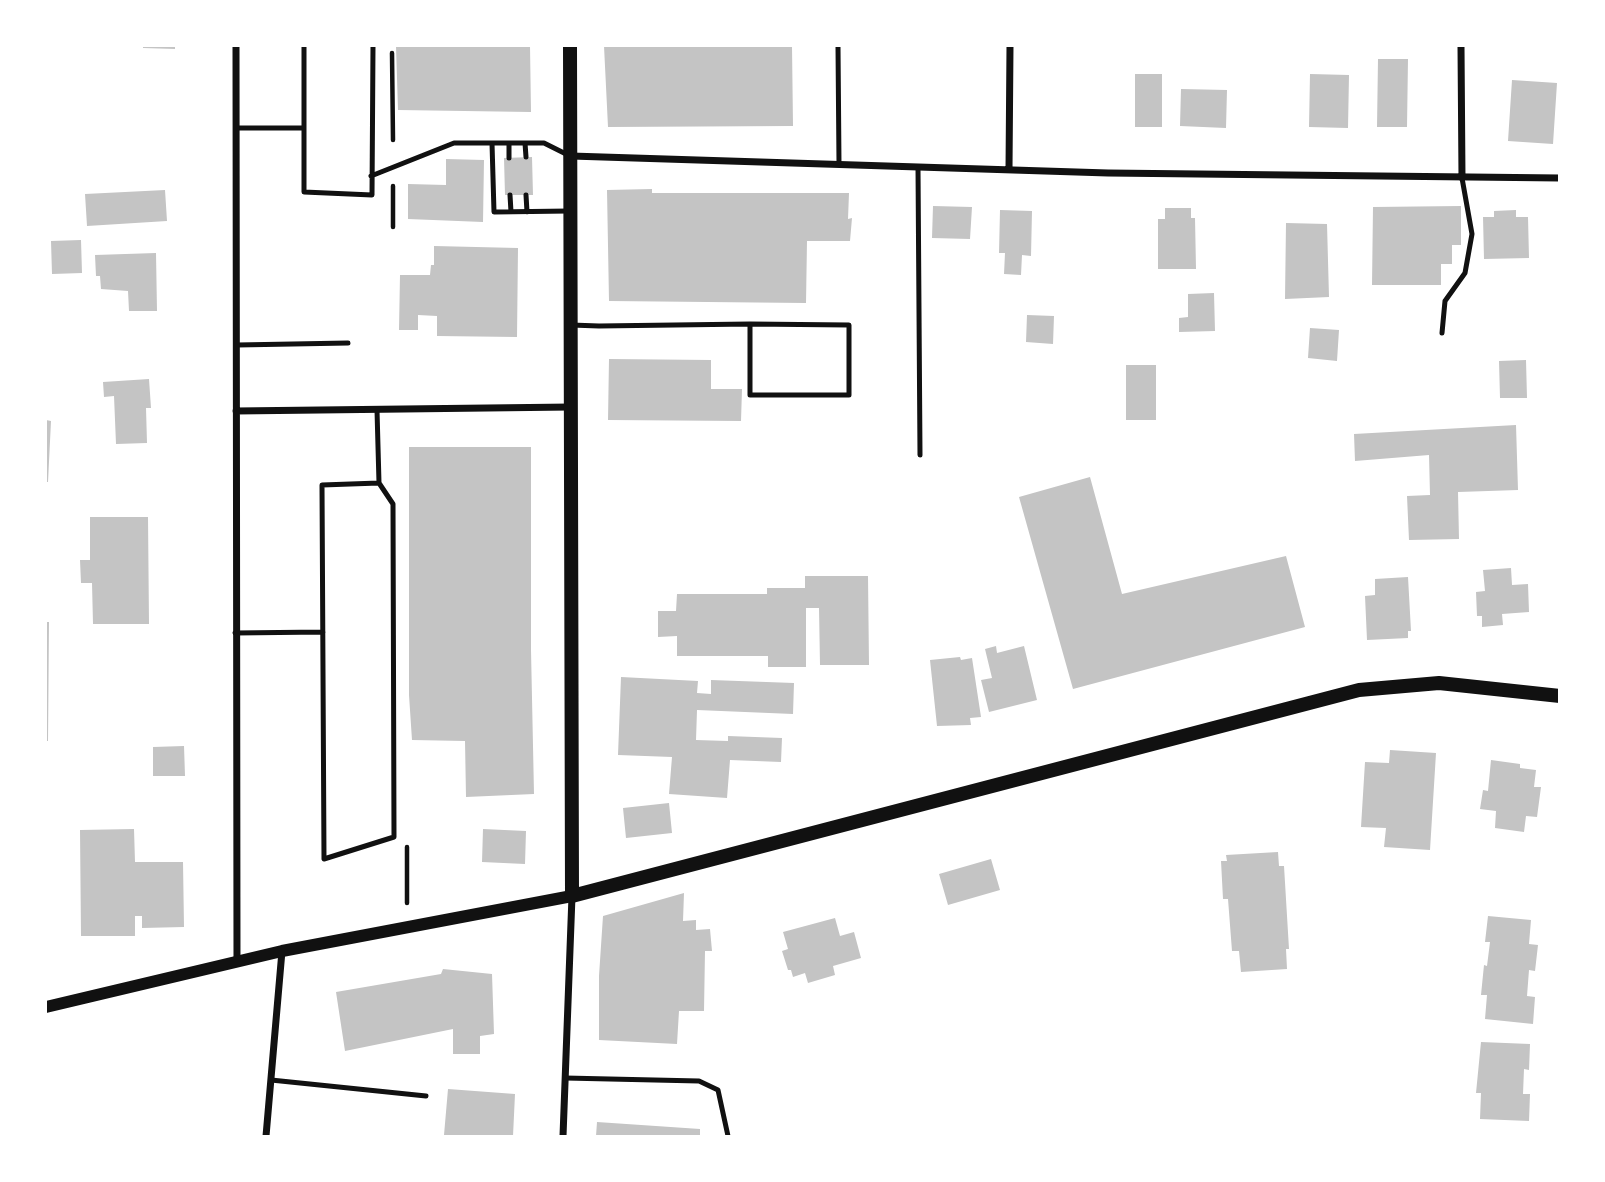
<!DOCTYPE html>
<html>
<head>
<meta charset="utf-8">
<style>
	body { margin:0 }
	#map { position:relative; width:1605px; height:1182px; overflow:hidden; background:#fff; font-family:Arial,sans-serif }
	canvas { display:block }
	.frame { position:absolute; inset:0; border:47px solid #fff; pointer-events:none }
</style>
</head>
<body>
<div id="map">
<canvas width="1605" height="1182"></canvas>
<div class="frame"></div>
</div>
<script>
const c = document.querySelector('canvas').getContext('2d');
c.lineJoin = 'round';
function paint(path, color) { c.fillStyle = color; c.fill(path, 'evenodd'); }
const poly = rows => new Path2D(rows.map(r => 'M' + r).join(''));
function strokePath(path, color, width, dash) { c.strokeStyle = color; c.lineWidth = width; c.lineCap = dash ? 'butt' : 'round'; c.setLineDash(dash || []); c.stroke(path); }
const building = poly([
	[143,46,175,46,175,49,143,48],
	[396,46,530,46,531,112,398,110],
	[604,46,792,46,793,126,608,127],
	[1378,59,1408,59,1407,127,1377,127],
	[1135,74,1162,74,1162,127,1135,127],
	[1310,74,1349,75,1348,128,1309,127],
	[1512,80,1557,83,1553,144,1508,141],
	[1181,89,1227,90,1226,128,1180,126],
	[532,157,533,195,505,195,504,158],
	[446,159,484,160,483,222,408,219,408,184,446,185],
	[652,189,652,193,849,193,848,219,852,218,850,241,807,241,806,303,609,301,607,190],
	[165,190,167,221,87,226,85,194],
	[933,206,972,207,970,239,932,238],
	[1461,206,1461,245,1452,245,1452,264,1441,264,1441,285,1372,285,1373,207],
	[1165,208,1191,208,1191,218,1195,218,1196,269,1158,269,1158,219,1165,219],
	[1000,210,1032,211,1031,256,1022,255,1021,275,1004,274,1005,253,999,253],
	[1516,210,1516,217,1528,217,1529,258,1484,259,1483,217,1494,217,1494,211],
	[1286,223,1327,224,1329,297,1285,299],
	[81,240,82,273,52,274,51,241],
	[434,246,518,248,517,337,437,336,437,316,418,315,418,330,399,330,400,275,430,275,431,265,434,265],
	[156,253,157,311,129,311,128,291,101,289,100,276,96,276,95,255],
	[1214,293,1215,331,1179,332,1179,318,1188,317,1188,294],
	[1027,315,1054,316,1053,344,1026,342],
	[1310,328,1339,330,1337,361,1308,358],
	[609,359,711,360,711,389,742,389,741,421,608,420],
	[1526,360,1527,398,1500,398,1499,361],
	[1126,365,1156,365,1156,420,1126,420],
	[149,379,151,408,146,408,147,443,116,444,114,396,104,397,103,382],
	[46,420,51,421,48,482,46,482],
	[1516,425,1518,490,1458,492,1459,539,1409,540,1407,496,1430,495,1429,455,1355,461,1354,434],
	[409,447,531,447,531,650,534,794,466,797,465,741,412,740,409,695],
	[1090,477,1122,594,1286,556,1305,627,1073,689,1019,497],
	[90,517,148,517,149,624,93,624,92,583,81,583,80,560,90,560],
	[1511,568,1512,585,1528,584,1529,612,1502,614,1503,625,1482,627,1482,616,1477,616,1476,592,1485,591,1483,570],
	[805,576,868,576,869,665,820,665,819,608,806,608,806,667,768,667,768,656,677,656,677,636,658,637,658,611,676,611,677,594,767,594,767,588,805,588],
	[1408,577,1411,631,1408,631,1408,638,1367,640,1365,596,1375,595,1375,579],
	[46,622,49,622,48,741,46,741],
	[996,646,997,653,1024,646,1037,700,989,712,981,680,992,678,985,649],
	[960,657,961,660,972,658,981,717,970,718,971,725,937,726,930,660],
	[621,677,698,681,697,693,711,694,711,680,794,683,793,714,697,710,696,740,728,741,728,736,782,738,781,762,730,760,727,798,669,794,672,757,618,755],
	[184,746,185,776,153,776,153,747],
	[1390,750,1436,753,1430,850,1384,847,1386,828,1361,827,1365,762,1389,763],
	[1491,760,1520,764,1520,768,1536,770,1534,787,1541,787,1537,817,1526,816,1524,832,1495,828,1496,811,1480,809,1483,790,1488,791],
	[669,803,672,833,626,838,623,808],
	[134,829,135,862,183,862,184,927,142,928,142,916,135,916,135,936,81,936,80,830],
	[483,829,526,831,525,864,482,862],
	[1278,852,1279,866,1284,866,1289,949,1286,949,1287,969,1241,972,1239,951,1232,951,1228,899,1223,899,1221,861,1227,861,1226,855],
	[991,859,1000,890,948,905,939,874],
	[684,893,683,921,696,920,696,930,710,929,712,951,705,951,704,1011,679,1011,677,1044,599,1040,599,976,603,916],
	[1488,916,1531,920,1529,944,1538,945,1535,971,1529,970,1527,996,1535,997,1533,1024,1485,1019,1487,995,1481,995,1484,965,1487,966,1490,942,1485,942],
	[835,918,840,936,854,932,861,958,833,966,835,975,808,983,805,973,793,977,791,970,788,970,782,951,788,949,783,932],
	[443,969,492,974,494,1034,480,1036,480,1054,453,1054,453,1029,345,1051,336,992,441,974],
	[1481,1042,1530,1044,1529,1070,1524,1069,1523,1094,1530,1094,1529,1121,1480,1119,1481,1093,1476,1093],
	[448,1089,515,1094,513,1136,444,1135],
	[597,1122,700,1129,700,1136,596,1136]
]);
const path = poly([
	[392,53,393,140],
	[393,186,393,227],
	[407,847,407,903]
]);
const service = poly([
	[304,46,304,192,372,195,373,46],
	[838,46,839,164],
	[237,128,304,128],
	[492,143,494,212,569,211],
	[525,143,526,157],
	[509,144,509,158],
	[918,167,920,455],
	[371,176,454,143,544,143,568,155],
	[510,195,511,212],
	[526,195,527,212],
	[571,325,599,326,750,324,849,325,849,395,750,395,750,324],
	[1442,333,1445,301,1465,273,1472,234,1462,178],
	[237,345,348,343],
	[377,410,379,483],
	[379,483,393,504,394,837,324,859,322,485,379,483],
	[235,633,323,632],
	[565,1078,699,1081,718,1090,728,1136],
	[271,1080,426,1096]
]);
const minor = poly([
	[236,46,237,961],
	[1461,46,1462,178],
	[571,156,1108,173,1560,178],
	[1009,169,1010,46],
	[236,411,571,407],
	[266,1136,282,951],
	[563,1136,572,896]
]);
const tertiary = poly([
	[46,1007,282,951,572,896]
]);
const secondary = poly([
	[570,46,572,896,1359,690,1439,683,1560,696]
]);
paint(building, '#c4c4c4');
strokePath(path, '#111', 4.5);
strokePath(service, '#111', 5);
strokePath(minor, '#111', 7);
strokePath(tertiary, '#111', 12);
strokePath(secondary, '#111', 14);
</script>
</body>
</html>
